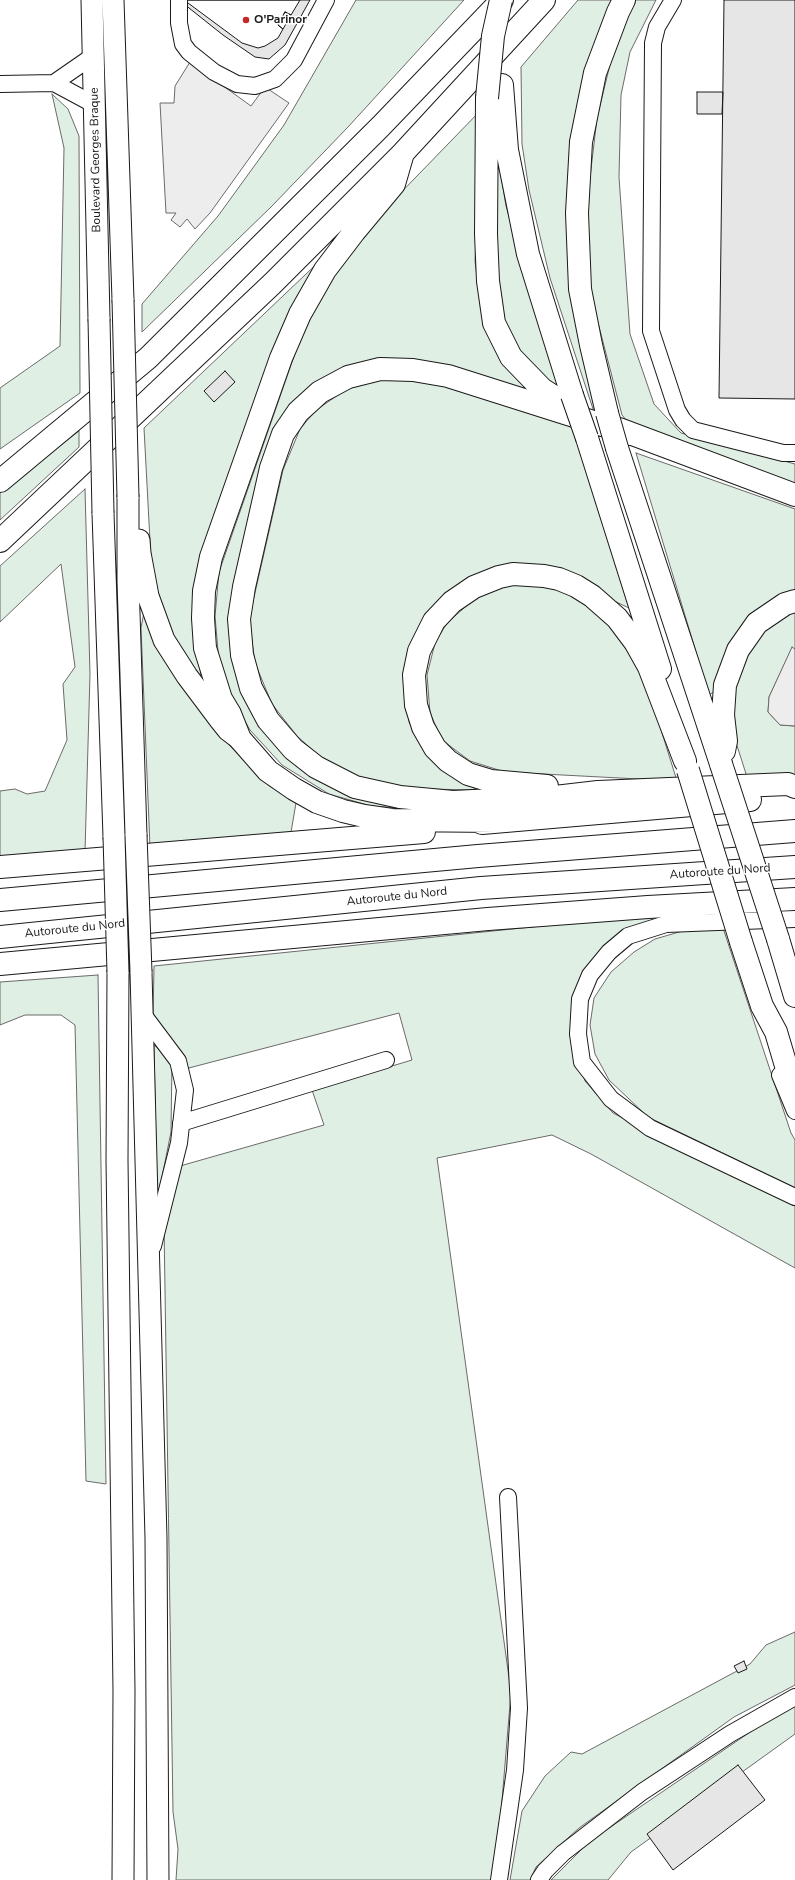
<!DOCTYPE html>
<html>
<head>
<meta charset="utf-8">
<style>
	body { margin:0 }
	canvas { display:block; background:#fff }
</style>
</head>
<body>
<canvas width="795" height="1880"></canvas>
<script>
const c = document.querySelector('canvas').getContext('2d');
c.lineJoin = 'round';
function paint(path, color) { c.fillStyle = color; c.fill(path, 'evenodd'); }
const poly = rows => new Path2D(rows.map(r => 'M' + r).join(''));
function strokePath(path, color, width, dash) { c.strokeStyle = color; c.lineWidth = width; c.lineCap = dash ? 'butt' : 'round'; c.setLineDash(dash || []); c.stroke(path); }
function label(font, color, halo, rows, align = 'center') {
  c.font = font + ' "Nunito Sans",sans-serif'; c.lineWidth = 3; c.setLineDash([]); c.textBaseline = 'middle'; c.strokeStyle = halo; c.fillStyle = color; for (const [text, x, y, turn = 0] of rows) {
    c.save(); c.translate(x, y); c.rotate((+turn || 0) * Math.PI / 180); c.textAlign = isNaN(turn) ? turn : align; if (halo) c.strokeText(text, 0, 0); c.fillText(text, 0, 0); c.restore();
  }
}
const green = poly([
	[356,0,464,0,348,127,271,207,142,332,142,304,218,216,284,125,356,0],
	[578,0,616,0,578,121,599,409,593,409,550,278,529,190,522,144,521,67,578,0],
	[634,0,656,0,630,52,621,95,619,177,630,334,654,404,681,433,795,464,795,484,627,421,622,415,590,292,586,212,597,118,615,44,634,0],
	[52,94,68,109,79,136,80,393,0,449,0,388,60,346,64,148,52,94],
	[482,109,475,261,481,308,546,403,402,360,296,404,233,601,273,734,413,809,371,806,329,794,282,765,250,730,231,697,219,663,215,616,219,572,299,342,320,298,352,248,386,208,482,109],
	[496,145,506,206,535,309,563,393,533,372,508,336,496,306,496,145],
	[325,256,197,598,201,684,176,651,152,579,144,428,325,256],
	[373,379,425,379,572,426,629,608,610,599,570,575,459,585,407,682,409,722,427,755,452,774,477,790,424,789,371,782,351,775,318,755,297,736,272,704,255,663,249,619,283,470,300,429,316,410,344,391,373,379],
	[79,431,79,447,0,520,0,492,79,431],
	[636,453,795,509,795,596,791,597,715,691,709,695,636,453],
	[85,489,90,674,85,852,0,857,0,791,15,789,27,794,45,791,67,740,63,684,75,667,61,564,0,622,0,566,85,489],
	[523,582,553,586,583,601,602,618,627,646,644,675,677,781,505,772,470,761,442,740,430,713,427,675,435,643,447,623,473,600,502,586,523,582],
	[795,611,795,649,792,648,769,697,768,712,780,725,795,726,795,776,747,777,733,733,728,696,756,638,778,617,795,611],
	[144,612,190,697,229,745,268,785,296,803,290,838,150,848,141,628,144,612],
	[638,916,666,918,590,968,573,1045,585,1081,613,1113,795,1206,795,1268,591,1154,552,1135,437,1158,511,1692,498,1849,493,1880,176,1880,178,1849,173,1812,164,1225,180,1166,324,1125,312,1090,412,1060,399,1013,185,1069,153,1019,154,966,638,916],
	[723,928,791,1133,795,1140,795,1188,648,1117,609,1080,595,1054,590,1025,594,998,611,972,634,952,655,939,686,930,723,928],
	[98,975,106,1484,86,1481,75,1025,61,1015,25,1015,0,1025,0,982,98,975],
	[154,1045,172,1060,171,1132,157,1202,154,1045],
	[795,1632,795,1685,734,1717,579,1828,536,1867,530,1880,510,1880,522,1811,545,1776,571,1752,582,1754,750,1664,766,1645,795,1632],
	[795,1703,795,1734,631,1852,608,1880,551,1880,590,1841,787,1707,795,1703]
]);
const parking = poly([
	[190,62,251,106,265,87,289,103,210,213,195,229,187,219,180,227,171,220,176,213,166,213,160,103,174,103,175,86,190,62],
	[792,647,795,649,795,726,780,725,768,712,769,697,792,647]
]);
const building = poly([
	[179,0,310,0,285,45,269,59,255,57,223,35,179,0],
	[184,0,300,0,291,15,285,12,278,25,283,29,278,38,265,46,258,48,242,43,184,0],
	[724,0,795,0,795,399,719,398,724,0],
	[285,12,291,15,283,29,278,25,285,12],
	[697,92,723,92,722,114,697,114,697,92],
	[225,371,235,382,214,402,204,391,225,371],
	[744,1661,747,1669,738,1673,734,1666,744,1661],
	[738,1765,765,1800,673,1870,647,1834,738,1765]
]);
const minor = poly([
	[179,0,179,23,183,44,189,52,214,72,237,84,255,86,275,79,294,60,326,0],
	[673,0,657,27,653,43,651,331,677,410,683,420,693,430,783,453,795,453],
	[54,83,93,56],
	[0,84,54,83,95,105],
	[795,919,666,924,628,936,609,952,590,975,580,999,578,1034,582,1062,611,1099,650,1128,795,1197],
	[142,1013,178,1061,185,1090,179,1143,153,1246],
	[780,1075,795,1111],
	[181,1123,386,1060],
	[499,1880,515,1770,519,1708,508,1497],
	[539,1880,545,1871,563,1853,642,1792,730,1734,795,1697]
]);
const major = poly([
	[92,0,99,319],
	[113,0,123,300],
	[128,497,128,581,136,835],
	[103,513,114,837],
	[139,540,140,553,148,596,164,640,187,676,220,720,228,730,240,739],
	[118,972,117,1160,124,1691,123,1880],
	[141,972,156,1538,158,1880]
]);
const highway = poly([
	[502,85,507,150,528,254,572,395],
	[487,98,486,234,488,281,494,323,511,357,542,389,568,406],
	[403,153,394,184,354,232,325,270,300,314,281,358,211,557,204,591,203,618,205,648,221,699,230,714,240,739,268,771,294,789,317,802,343,811,364,816,392,820,496,821],
	[607,413,591,345,580,289,577,213,581,142,595,73,618,12,624,0],
	[619,429,795,495],
	[631,434,448,376,413,370,380,369,348,377,320,392,298,412,283,434,271,468,244,587,239,619,242,655,251,688,268,720,293,749,316,767,355,787,400,797,453,802,555,797,598,792,788,784,795,787],
	[587,438,660,669],
	[617,448,721,764],
	[0,481,148,358,381,126,502,0],
	[0,541,272,284,403,153,544,0],
	[724,751,726,741,723,715,725,685,738,650,757,623,785,604,795,601],
	[547,786,491,781,468,774,448,761,435,748,423,727,416,705,414,675,419,651,434,621,452,602,474,587,499,577,513,574,544,576,559,579,576,586,592,596,617,618,635,642,649,667,685,761],
	[482,823,750,800],
	[0,867,424,832],
	[0,900,478,856,795,831],
	[0,937,481,888,795,867],
	[778,939,795,996],
	[741,942,762,1006,776,1032,787,1069,795,1086],
	[0,964,488,919,648,907,795,899]
]);
const majorBridge = poly([
	[123,300,128,497],
	[99,319,103,513],
	[136,835,141,972],
	[114,837,118,972]
]);
const highwayBridge = poly([
	[487,98,493,36,501,0],
	[572,395,587,438],
	[607,413,617,448],
	[721,764,778,939],
	[688,770,741,942]
]);
const markers = [
	[246,20,4,"#c62828"]
];
const poiNames = [
	["O'Parinor",254,20]
];
const streetNames = [
	["Boulevard Georges Braque",96,160,-91],
	["Autoroute du Nord",720,872,-4],
	["Autoroute du Nord",397,897,-6],
	["Autoroute du Nord",75,929,-6]
];
paint(green, '#e0efe3');
strokePath(green, '#6a6a6a', 1);
paint(parking, '#ededed');
strokePath(parking, '#6a6a6a', 1);
paint(building, '#e6e6e6');
strokePath(building, '#1a1a1a', 1);
strokePath(minor, '#1a1a1a', 18);
strokePath(major, '#1a1a1a', 23);
strokePath(highway, '#1a1a1a', 24);
strokePath(minor, '#fff', 16);
strokePath(major, '#fff', 21);
strokePath(highway, '#fff', 22);
strokePath(majorBridge, '#1a1a1a', 23, []);
strokePath(highwayBridge, '#1a1a1a', 24, []);
strokePath(majorBridge, '#fff', 21);
strokePath(highwayBridge, '#fff', 22);
for (const [x, y, r, color] of markers) { const dot = new Path2D(); dot.arc(x, y, r, 0, 2 * Math.PI); c.fillStyle = color; c.fill(dot); strokePath(dot, '#fff', 1.5); }
label('bold 12px', '#1a1a1a', '#fff', poiNames, 'left');
label('12px', '#1a1a1a', '#fff', streetNames);
</script>
</body>
</html>
